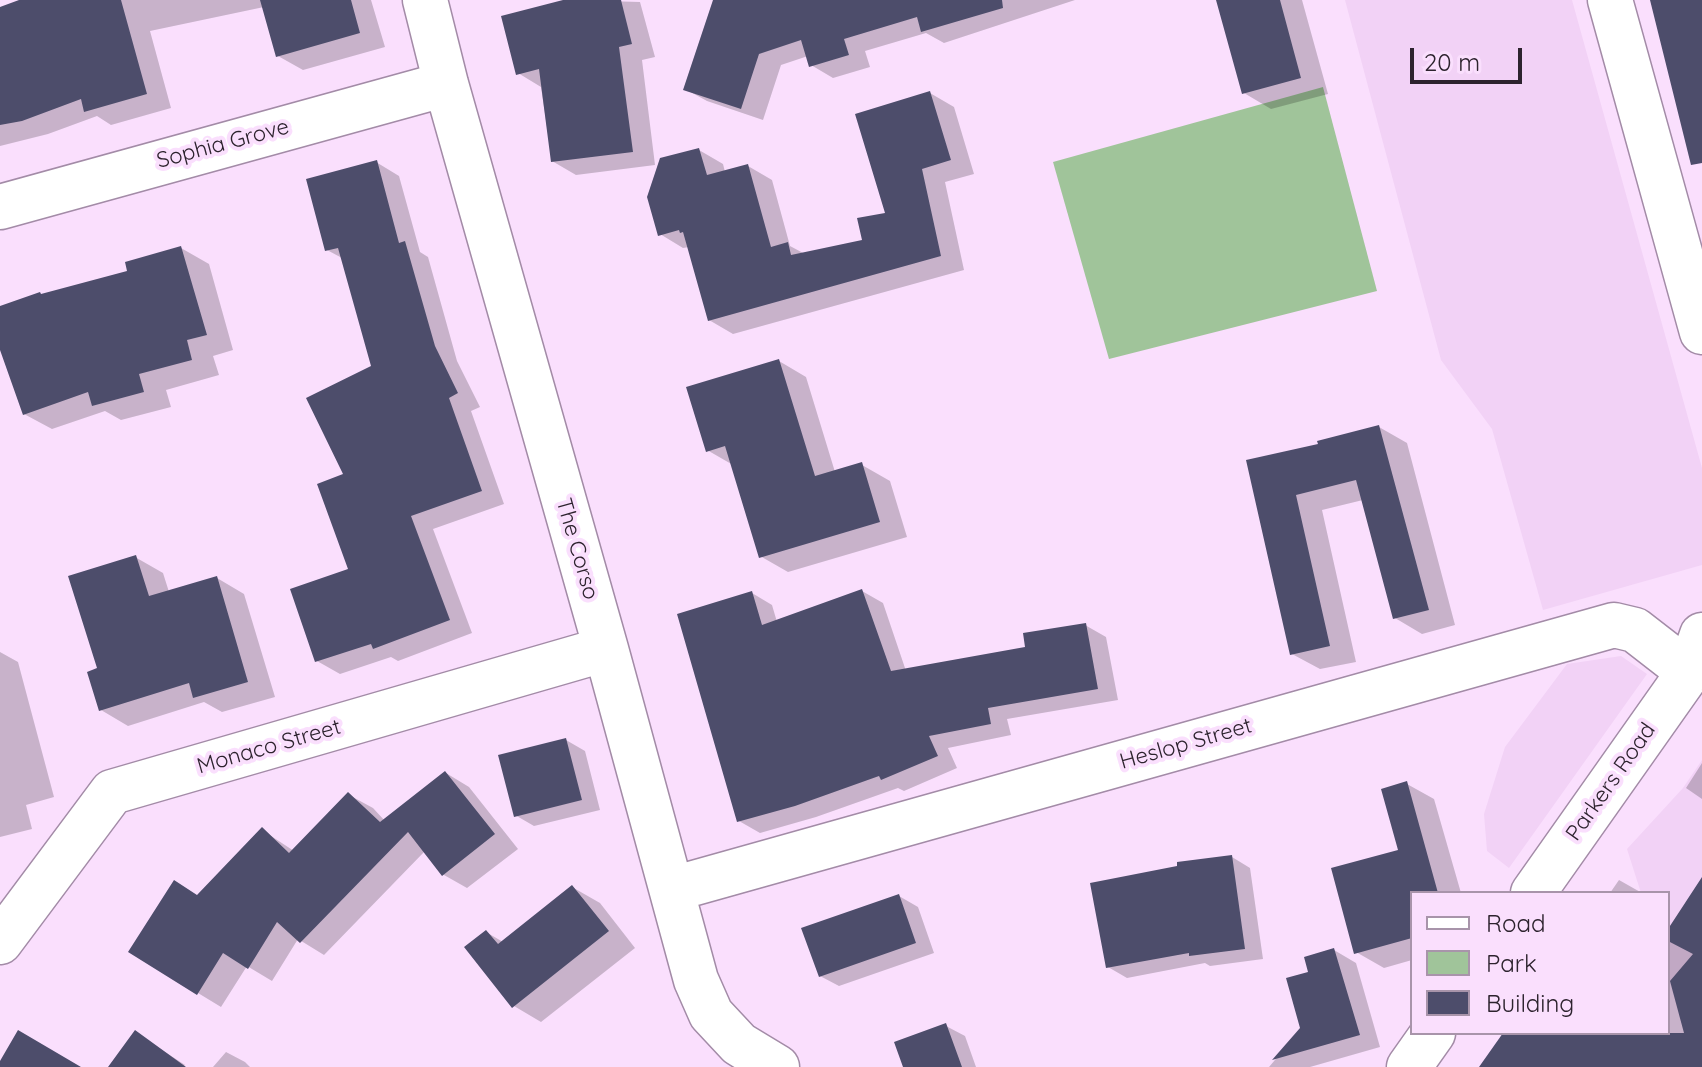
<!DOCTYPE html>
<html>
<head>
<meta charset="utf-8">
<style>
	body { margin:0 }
	#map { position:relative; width:1702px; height:1067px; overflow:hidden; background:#fadffd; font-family:Quicksand,sans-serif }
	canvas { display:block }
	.legend { position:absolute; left:1410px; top:891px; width:260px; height:144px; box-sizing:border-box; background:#fadffd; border:2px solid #a894aa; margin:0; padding:10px 14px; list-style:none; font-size:24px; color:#2d232e }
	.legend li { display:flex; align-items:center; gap:16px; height:40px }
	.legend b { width:40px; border:2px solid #a894aa }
	.scale { position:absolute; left:1410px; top:48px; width:112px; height:36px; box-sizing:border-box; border:4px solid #2d232e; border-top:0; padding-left:10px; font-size:24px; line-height:28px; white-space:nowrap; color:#2d232e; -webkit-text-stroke:6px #fadffd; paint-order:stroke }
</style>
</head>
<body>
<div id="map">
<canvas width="1702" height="1067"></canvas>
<ul class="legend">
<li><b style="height:10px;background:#fff"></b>Road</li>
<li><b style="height:22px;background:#a0c49a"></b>Park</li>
<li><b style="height:22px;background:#4d4d6b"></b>Building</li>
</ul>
<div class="scale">20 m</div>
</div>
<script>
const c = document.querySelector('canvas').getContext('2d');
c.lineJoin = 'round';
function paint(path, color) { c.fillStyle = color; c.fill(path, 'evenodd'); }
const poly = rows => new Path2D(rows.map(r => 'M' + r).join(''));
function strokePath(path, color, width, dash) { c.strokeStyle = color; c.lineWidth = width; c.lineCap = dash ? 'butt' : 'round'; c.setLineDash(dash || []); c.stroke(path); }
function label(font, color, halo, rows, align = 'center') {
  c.font = font + ' Quicksand,sans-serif'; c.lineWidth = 8; c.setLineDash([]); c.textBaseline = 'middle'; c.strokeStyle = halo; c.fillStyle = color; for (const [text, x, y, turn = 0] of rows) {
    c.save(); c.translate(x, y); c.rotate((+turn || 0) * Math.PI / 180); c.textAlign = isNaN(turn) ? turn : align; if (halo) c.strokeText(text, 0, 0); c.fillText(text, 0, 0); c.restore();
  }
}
const built = poly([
	[1345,0,1572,0,1702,468,1702,565,1543,610,1492,429,1441,360],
	[1621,656,1647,674,1509,868,1487,851,1484,814,1505,747,1567,664],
	[1702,760,1702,1037,1692,1050,1680,1019,1668,975,1668,893,1641,893,1627,849,1683,788]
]);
const green = poly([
	[1323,87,1377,291,1109,359,1053,162]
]);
const shadow = poly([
	[25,0,371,0,385,47,303,70,278,56,264,7,150,31,171,108,111,125,97,116,48,134,0,146,0,9],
	[571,0,640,2,655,57,642,60,655,165,576,175,552,161,541,87,518,73],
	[715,0,1075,0,944,43,926,33,865,51,870,67,833,78,811,65,808,56,781,65,763,120,707,101,685,89],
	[1219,0,1302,0,1328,94,1271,109,1244,93],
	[930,93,954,107,974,174,945,182,964,270,733,334,709,320,689,247,683,248,660,234,699,150,723,164,725,172,748,166,772,180,790,246,805,254,864,242,887,214],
	[376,162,399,176,420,252,428,257,457,361,480,407,471,411,504,504,433,529,472,633,398,661,391,657,340,674,317,661,351,571,346,475,374,367,342,258,327,250],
	[181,248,209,264,233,350,213,356,219,375,166,390,171,407,121,420,105,411,52,429,24,414,0,344,0,308,130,272],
	[779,361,806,377,835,472,862,465,890,481,907,537,788,572,760,556,733,465,707,450],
	[1379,427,1407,443,1455,625,1422,634,1395,618,1363,500,1322,510,1356,662,1320,669,1292,654,1249,461,1321,446],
	[135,557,163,573,169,592,217,578,244,594,275,697,222,712,204,702,128,726,101,710,99,670],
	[862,591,883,603,906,671,1027,648,1085,625,1106,637,1118,700,1007,719,1011,735,948,748,957,768,904,791,898,788,816,817,760,833,739,821,752,593,772,605,777,622],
	[0,652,18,662,54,797,26,805,32,829,0,837],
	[566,740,585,751,600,810,534,826,515,815],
	[1702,763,1702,799,1686,788],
	[446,773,469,787,518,849,467,888,444,875,425,851,324,955,298,939,272,981,247,966,221,1007,198,993,199,897,262,830,294,851,349,795,373,808,385,821],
	[1407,784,1434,799,1461,893,1412,893,1412,960,1384,968,1356,952,1400,851],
	[1232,857,1250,868,1263,959,1210,966,1205,963,1127,978,1108,967],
	[1619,880,1642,893,1610,893],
	[572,887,600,903,635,948,541,1022,514,1006,486,932,503,942],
	[1702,888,1702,1067,1481,1067,1505,1033,1668,1033,1668,933],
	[899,896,918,907,934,953,839,986,820,976],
	[1334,950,1356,963,1380,1047,1310,1067,1269,1067,1302,1028,1311,973],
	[946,1026,965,1036,976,1067,905,1067],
	[136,1033,185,1065,183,1067,111,1067],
	[226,1052,245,1062,250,1067,213,1067]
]);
const building = poly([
	[19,0,121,0,147,94,84,112,81,99,22,121,0,125,0,7],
	[260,0,351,0,360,33,276,57],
	[563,0,621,0,632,44,619,47,633,152,551,162,539,69,516,75,501,16],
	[713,0,1002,0,1003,8,921,32,917,17,844,39,849,55,809,67,801,40,759,54,741,109,683,90],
	[1216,0,1280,0,1301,78,1242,94],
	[1650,0,1702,0,1702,163,1691,165],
	[930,91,951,160,922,169,941,256,708,321,683,232,680,233,679,230,658,236,647,197,660,158,699,148,707,175,748,164,771,247,788,242,791,255,862,240,857,218,885,213,855,114],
	[377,160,399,243,405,241,435,346,458,393,449,398,482,491,411,516,450,620,373,649,371,644,315,662,290,589,348,569,317,484,343,474,306,398,371,366,338,248,325,251,306,179],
	[181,246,207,335,187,340,192,360,139,374,144,392,92,406,88,392,23,415,0,350,0,306,40,292,41,294,127,271,125,262],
	[779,359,815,476,862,462,880,522,759,558,725,446,706,452,686,387],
	[1379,425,1429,610,1393,619,1356,480,1296,495,1330,646,1290,655,1246,460,1318,444,1317,441],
	[136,555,149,596,217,576,248,682,193,698,189,683,99,711,87,672,97,668,68,576],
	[862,589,891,671,1025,647,1023,633,1086,623,1098,689,988,708,991,724,929,736,938,756,881,780,879,776,795,806,737,822,677,614,752,591,762,625],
	[566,738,582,800,514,817,498,755],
	[445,771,495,834,442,876,408,832,300,943,277,922,248,969,223,953,197,995,128,952,174,880,197,895,262,827,289,853,348,792,380,822],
	[1407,781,1438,893,1412,893,1412,938,1354,954,1331,868,1398,850,1381,789],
	[1232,855,1245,949,1189,956,1189,953,1106,968,1090,883,1177,866,1177,862],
	[1702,877,1702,1067,1479,1067,1503,1033,1684,1033,1670,981,1693,954,1668,941,1668,929],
	[572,885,609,931,512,1008,464,947,486,930,498,944],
	[899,894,916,943,819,977,801,928],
	[1334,948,1360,1035,1272,1060,1300,1028,1286,978,1308,972,1304,957],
	[946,1023,962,1067,903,1067,894,1042],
	[18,1030,81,1067,0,1067,0,1061],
	[135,1030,186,1067,108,1067]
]);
const minor = poly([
	[425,0,446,84,606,649,696,980,711,1014,739,1044,777,1067],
	[1610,0,1702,332],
	[0,207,446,84],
	[673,889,1614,625,1635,630,1689,672],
	[1533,893,1689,672,1702,635],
	[0,942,112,792,606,649],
	[1409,1067,1433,1033]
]);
const streetNames = [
	["Sophia Grove",223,144,-15],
	["The Corso",577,549,74],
	["Heslop Street",1186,744,-16],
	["Monaco Street",269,747,-16],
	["Parkers Road",1611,782,-55]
];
paint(built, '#f2d2f6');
paint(green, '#a0c49a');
paint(shadow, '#0003');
paint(building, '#4d4d6b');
strokePath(minor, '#a38ba7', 47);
strokePath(minor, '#fff', 44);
label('22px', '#2d232e', '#fadffd', streetNames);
</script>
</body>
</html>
